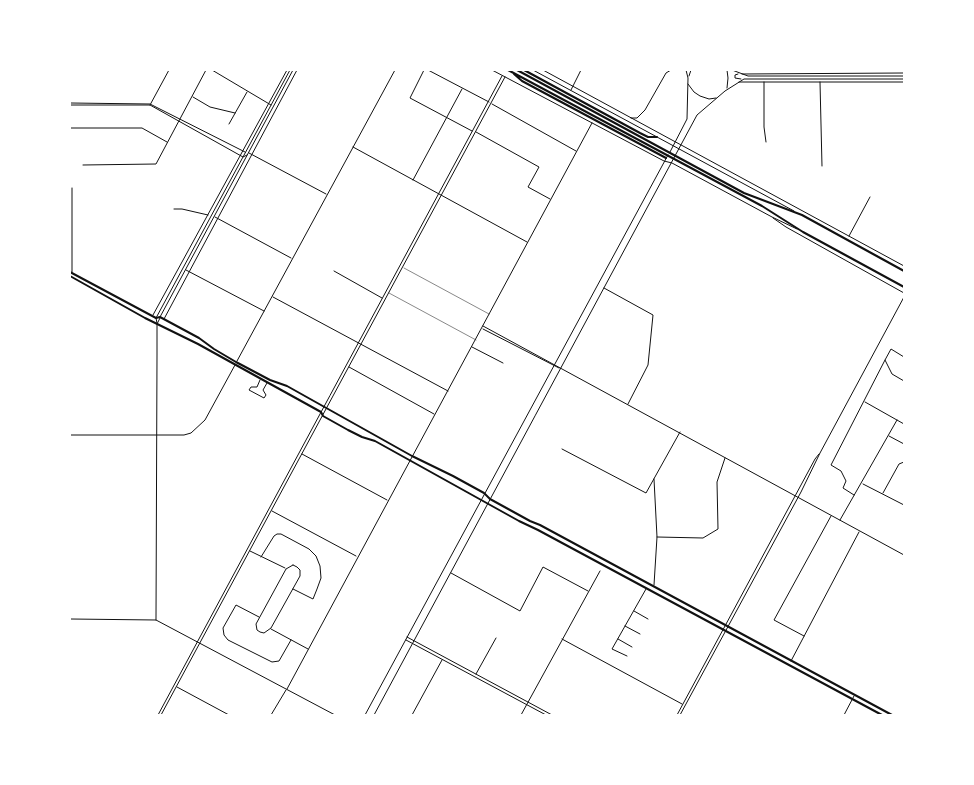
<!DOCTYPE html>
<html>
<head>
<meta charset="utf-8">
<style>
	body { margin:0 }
	#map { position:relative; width:974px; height:785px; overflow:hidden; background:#fff; font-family:"Noto Sans",sans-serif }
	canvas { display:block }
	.frame { position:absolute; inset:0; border:71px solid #fff; pointer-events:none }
</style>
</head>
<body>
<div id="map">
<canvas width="974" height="785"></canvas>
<div class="frame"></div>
</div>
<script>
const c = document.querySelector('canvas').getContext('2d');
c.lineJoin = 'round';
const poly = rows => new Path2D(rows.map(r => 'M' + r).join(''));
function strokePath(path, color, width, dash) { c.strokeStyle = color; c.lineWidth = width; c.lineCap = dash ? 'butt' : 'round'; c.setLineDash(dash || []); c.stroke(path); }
const pedestrian = poly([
	[404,268,489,314],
	[389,293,476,340]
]);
const minor = poly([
	[212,70,271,105],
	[424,70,410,98,472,131],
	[543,70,904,266],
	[764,82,764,127,766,142],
	[820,82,822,166],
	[193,97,210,107,235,113],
	[150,105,169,70],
	[229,124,247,92],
	[70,128,142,128,167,142],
	[476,132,539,167,528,187,550,199],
	[83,165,156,164,206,70],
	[413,180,462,89],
	[72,188,72,272],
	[174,209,182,209,208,215],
	[773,218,786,227,904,293],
	[849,236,870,197],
	[334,271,382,298],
	[604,288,653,315,648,365,628,404],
	[153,315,287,70],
	[164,319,297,70],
	[472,347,503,363],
	[904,357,891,349,885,360,892,374,904,381],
	[349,367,434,414],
	[260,380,257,387,251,387,249,390,264,398,266,395,263,390,267,383],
	[865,402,904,424],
	[889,436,904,444],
	[562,449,646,493,680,432],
	[863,484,904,505],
	[883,493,899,464,904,462],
	[854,495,843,488,846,481,841,471,831,465,885,360],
	[840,520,897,420],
	[657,537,703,538,718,529,717,482,725,458],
	[250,551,285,568],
	[261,557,274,536,277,534,281,534,309,549,316,556,320,566,321,578,317,589,313,599,293,589],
	[293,565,297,567,300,570,300,576,271,628,264,633,260,632,257,630,256,624,286,569,293,565],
	[451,573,520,611,543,567,588,591],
	[654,585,657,537,654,479],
	[634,611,648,619],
	[259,617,236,605,223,628,224,635,228,640,272,662,279,661,291,640],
	[625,626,640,634],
	[271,629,308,649],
	[804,636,774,620,831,516],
	[562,639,682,704],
	[618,639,632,647],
	[627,656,612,649,646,589],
	[791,661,859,532],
	[476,674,496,638],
	[177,687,229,715],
	[271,715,286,690]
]);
const tertiary = poly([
	[428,70,489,102],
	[742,74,904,73],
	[739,82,904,82],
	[571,90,581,70],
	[70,103,150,104,245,152],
	[492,104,576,151],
	[70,105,150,105,243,157,247,155],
	[631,118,637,118,645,110,666,73,671,70],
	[353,147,527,242],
	[249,153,326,194],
	[215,217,291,258],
	[186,270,264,311],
	[273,297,448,391],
	[483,326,904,555],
	[483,329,559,368],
	[237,361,395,70],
	[70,435,184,435,191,433,205,420,235,365],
	[302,454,387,500],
	[272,511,356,556],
	[70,619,156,620,335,715],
	[156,620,157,355,157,324,160,318],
	[407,637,552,715],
	[406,640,546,715],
	[287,689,592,123],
	[158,715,502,76],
	[161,715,505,77],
	[412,715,442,660],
	[521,715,600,571],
	[677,715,815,459,819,454],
	[680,715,801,492,820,453,904,297],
	[844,715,854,696]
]);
const secondary = poly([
	[492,70,664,161,672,163,772,217,797,229],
	[533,70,794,211],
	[732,70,748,76,904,76],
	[738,74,735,75,735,78,741,79],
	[689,76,691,70],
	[688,84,694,92,700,96,709,99,716,98],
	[727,88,728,78,727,70],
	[670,152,687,119,688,78,686,70],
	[160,317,293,70],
	[157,323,156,318,290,70],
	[365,715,668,155],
	[374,715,697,115,725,91,744,79,904,79]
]);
const primary = poly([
	[70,272,156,318,160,317,199,338,214,349,236,362,270,380,287,386,412,456,453,476,484,493,490,499,530,521,540,525,892,715],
	[70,276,145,318,198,344,321,412,323,416,348,430,362,437,375,441,519,521,538,530,882,715]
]);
const trunk = poly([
	[508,70,762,206,803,232,904,287],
	[517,70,744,193,802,215,904,271],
	[524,70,640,133,648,137,657,137],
	[514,74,522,81,666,158]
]);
strokePath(pedestrian, '#111', 0.5);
strokePath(minor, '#111', 1);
strokePath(tertiary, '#111', 1);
strokePath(secondary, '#111', 1);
strokePath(primary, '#111', 2);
strokePath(trunk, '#111', 2);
</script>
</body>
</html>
